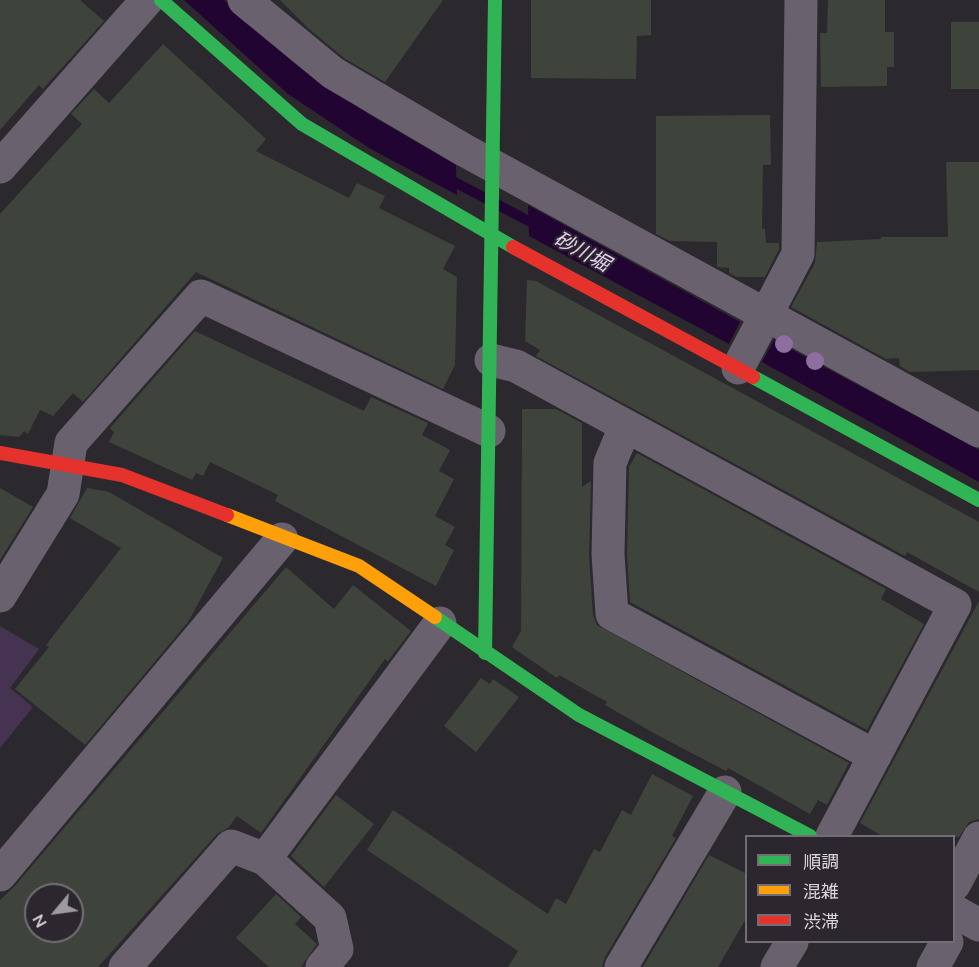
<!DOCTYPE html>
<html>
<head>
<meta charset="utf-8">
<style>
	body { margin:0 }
	#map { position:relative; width:979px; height:967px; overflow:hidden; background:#2b292d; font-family:"Nunito Sans","Noto Sans JP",sans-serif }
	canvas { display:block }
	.legend { position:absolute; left:745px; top:835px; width:210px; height:108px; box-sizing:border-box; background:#2c272f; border:2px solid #726e75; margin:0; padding:8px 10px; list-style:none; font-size:18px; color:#dbd8dd }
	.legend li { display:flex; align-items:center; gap:12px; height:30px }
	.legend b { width:30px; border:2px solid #726e75 }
	.north { position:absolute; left:24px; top:883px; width:60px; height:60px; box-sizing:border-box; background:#2c272f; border:2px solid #726e75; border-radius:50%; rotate:241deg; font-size:16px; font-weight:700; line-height:24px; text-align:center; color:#dbd8dd }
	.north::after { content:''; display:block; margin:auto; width:21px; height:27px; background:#9d9b9f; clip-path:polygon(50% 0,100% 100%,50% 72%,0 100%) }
</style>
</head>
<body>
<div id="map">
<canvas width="979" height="967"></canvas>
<ul class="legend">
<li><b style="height:8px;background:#30b455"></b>順調</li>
<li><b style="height:8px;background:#ff9f0a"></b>混雑</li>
<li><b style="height:8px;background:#e5322d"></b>渋滞</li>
</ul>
<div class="north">N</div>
</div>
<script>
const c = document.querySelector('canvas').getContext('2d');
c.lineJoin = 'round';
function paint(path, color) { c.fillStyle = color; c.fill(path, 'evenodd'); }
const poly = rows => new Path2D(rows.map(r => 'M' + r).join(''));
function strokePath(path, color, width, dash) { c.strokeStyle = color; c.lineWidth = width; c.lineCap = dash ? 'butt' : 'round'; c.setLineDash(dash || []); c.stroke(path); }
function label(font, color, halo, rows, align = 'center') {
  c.font = font + ' "Nunito Sans","Noto Sans JP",sans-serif'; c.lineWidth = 4.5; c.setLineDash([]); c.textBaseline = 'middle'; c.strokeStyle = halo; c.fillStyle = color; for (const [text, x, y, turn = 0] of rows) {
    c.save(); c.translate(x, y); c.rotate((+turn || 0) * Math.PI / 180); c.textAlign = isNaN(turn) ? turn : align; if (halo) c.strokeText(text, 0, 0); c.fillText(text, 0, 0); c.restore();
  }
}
const green = poly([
	[0,626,39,649,10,688,33,707,0,748]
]);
const water = poly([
	[184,0,224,0,293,62,370,115,456,165,457,195,369,148,288,94],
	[528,205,740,322,729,344,529,236],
	[774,340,979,450,979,482,762,362]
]);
const stream = poly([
	[445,177,540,227]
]);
const building = poly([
	[0,0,80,0,104,21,43,89,39,85,0,130],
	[280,0,443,0,385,82,344,58,308,28],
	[531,0,651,0,651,35,637,36,636,79,531,78],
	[828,0,885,0,885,32,894,32,894,67,887,67,887,86,821,87,820,33,827,33],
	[951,22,979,22,979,89,951,89],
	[163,44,266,139,256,151,349,198,357,183,385,196,379,208,455,246,443,269,457,277,455,365,443,389,196,272,83,402,73,393,53,416,40,410,28,434,24,431,19,437,0,435,0,214,82,124,71,114,94,89,109,103],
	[770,115,771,165,763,165,762,229,765,229,766,243,779,243,779,249,765,277,737,277,729,273,729,268,717,267,717,242,670,241,656,234,656,116],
	[946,162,979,162,979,370,910,372,900,366,899,358,886,359,791,307,815,263,817,242,881,239,881,237,948,237],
	[527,280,536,281,979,522,979,592,907,552,905,556,536,356,540,350,525,341],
	[195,331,364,411,371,397,428,423,422,435,450,450,439,471,454,479,435,516,455,527,445,545,454,550,436,586,275,501,278,495,210,462,203,476,196,473,192,480,109,442,114,432,110,428],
	[522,409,556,409,582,423,582,487,591,481,589,555,593,615,597,625,849,763,827,805,818,800,810,814,728,768,726,771,659,736,605,705,607,702,559,675,557,678,512,647,521,631],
	[637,453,886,589,881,599,924,624,867,730,630,602,627,554,629,467],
	[0,488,33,507,0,560],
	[87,488,109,492,223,558,188,622,85,745,15,689,49,647,46,645,121,548,70,518],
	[286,567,334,609,353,585,411,631,388,661,385,659,261,833,237,816,228,828,217,834,98,967,0,967,0,900,14,887],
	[36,895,72,895,72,931,36,931],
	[979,601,979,819,969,822,959,837,884,837,860,823],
	[481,678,490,684,493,679,519,697,476,752,444,726],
	[652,774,693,796,672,836,676,838,605,957,602,967,508,967,518,951,367,850,393,810,548,914,556,898,566,904,594,849,600,852,622,810,631,815],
	[336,795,374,824,324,887,291,856],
	[709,855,747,874,747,917,718,967,643,967],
	[276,894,301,917,295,924,317,944,301,967,269,967,236,938]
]);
const street = poly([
	[244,0,333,73,464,150,979,431],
	[0,167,147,0],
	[491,360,516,366,955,605,832,836],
	[738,368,798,254,801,0],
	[625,427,610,463,608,554,612,614,875,756],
	[0,596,63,494,71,443,201,296,489,431],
	[265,859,440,623],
	[0,875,282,539],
	[954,885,979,838],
	[954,911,979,925],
	[125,967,231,846,265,859,330,918,337,949,322,967],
	[621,967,725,792],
	[777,967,792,942],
	[933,967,947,942]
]);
const fast = poly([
	[161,0,302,124,513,247],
	[753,377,979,500],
	[435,617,579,715,810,836],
	[485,653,495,0]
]);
const slow = poly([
	[227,515,359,566,435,617]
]);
const jam = poly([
	[513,247,753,377],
	[0,453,122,475,227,515]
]);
const trees = [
	[784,344],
	[815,361]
];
const waterNames = [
	["砂川堀",581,253,29]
];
paint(green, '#463352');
paint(water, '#210431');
strokePath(stream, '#210431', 10);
paint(building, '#3e443c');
strokePath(street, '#69616e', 33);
strokePath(fast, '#30b455', 14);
strokePath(slow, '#ff9f0a', 14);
strokePath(jam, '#e5322d', 14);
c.fillStyle = '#8c6f9f';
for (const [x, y] of trees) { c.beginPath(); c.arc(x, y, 9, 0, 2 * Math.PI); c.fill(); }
label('italic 20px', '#e6d1f4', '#2c272f', waterNames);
</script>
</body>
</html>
